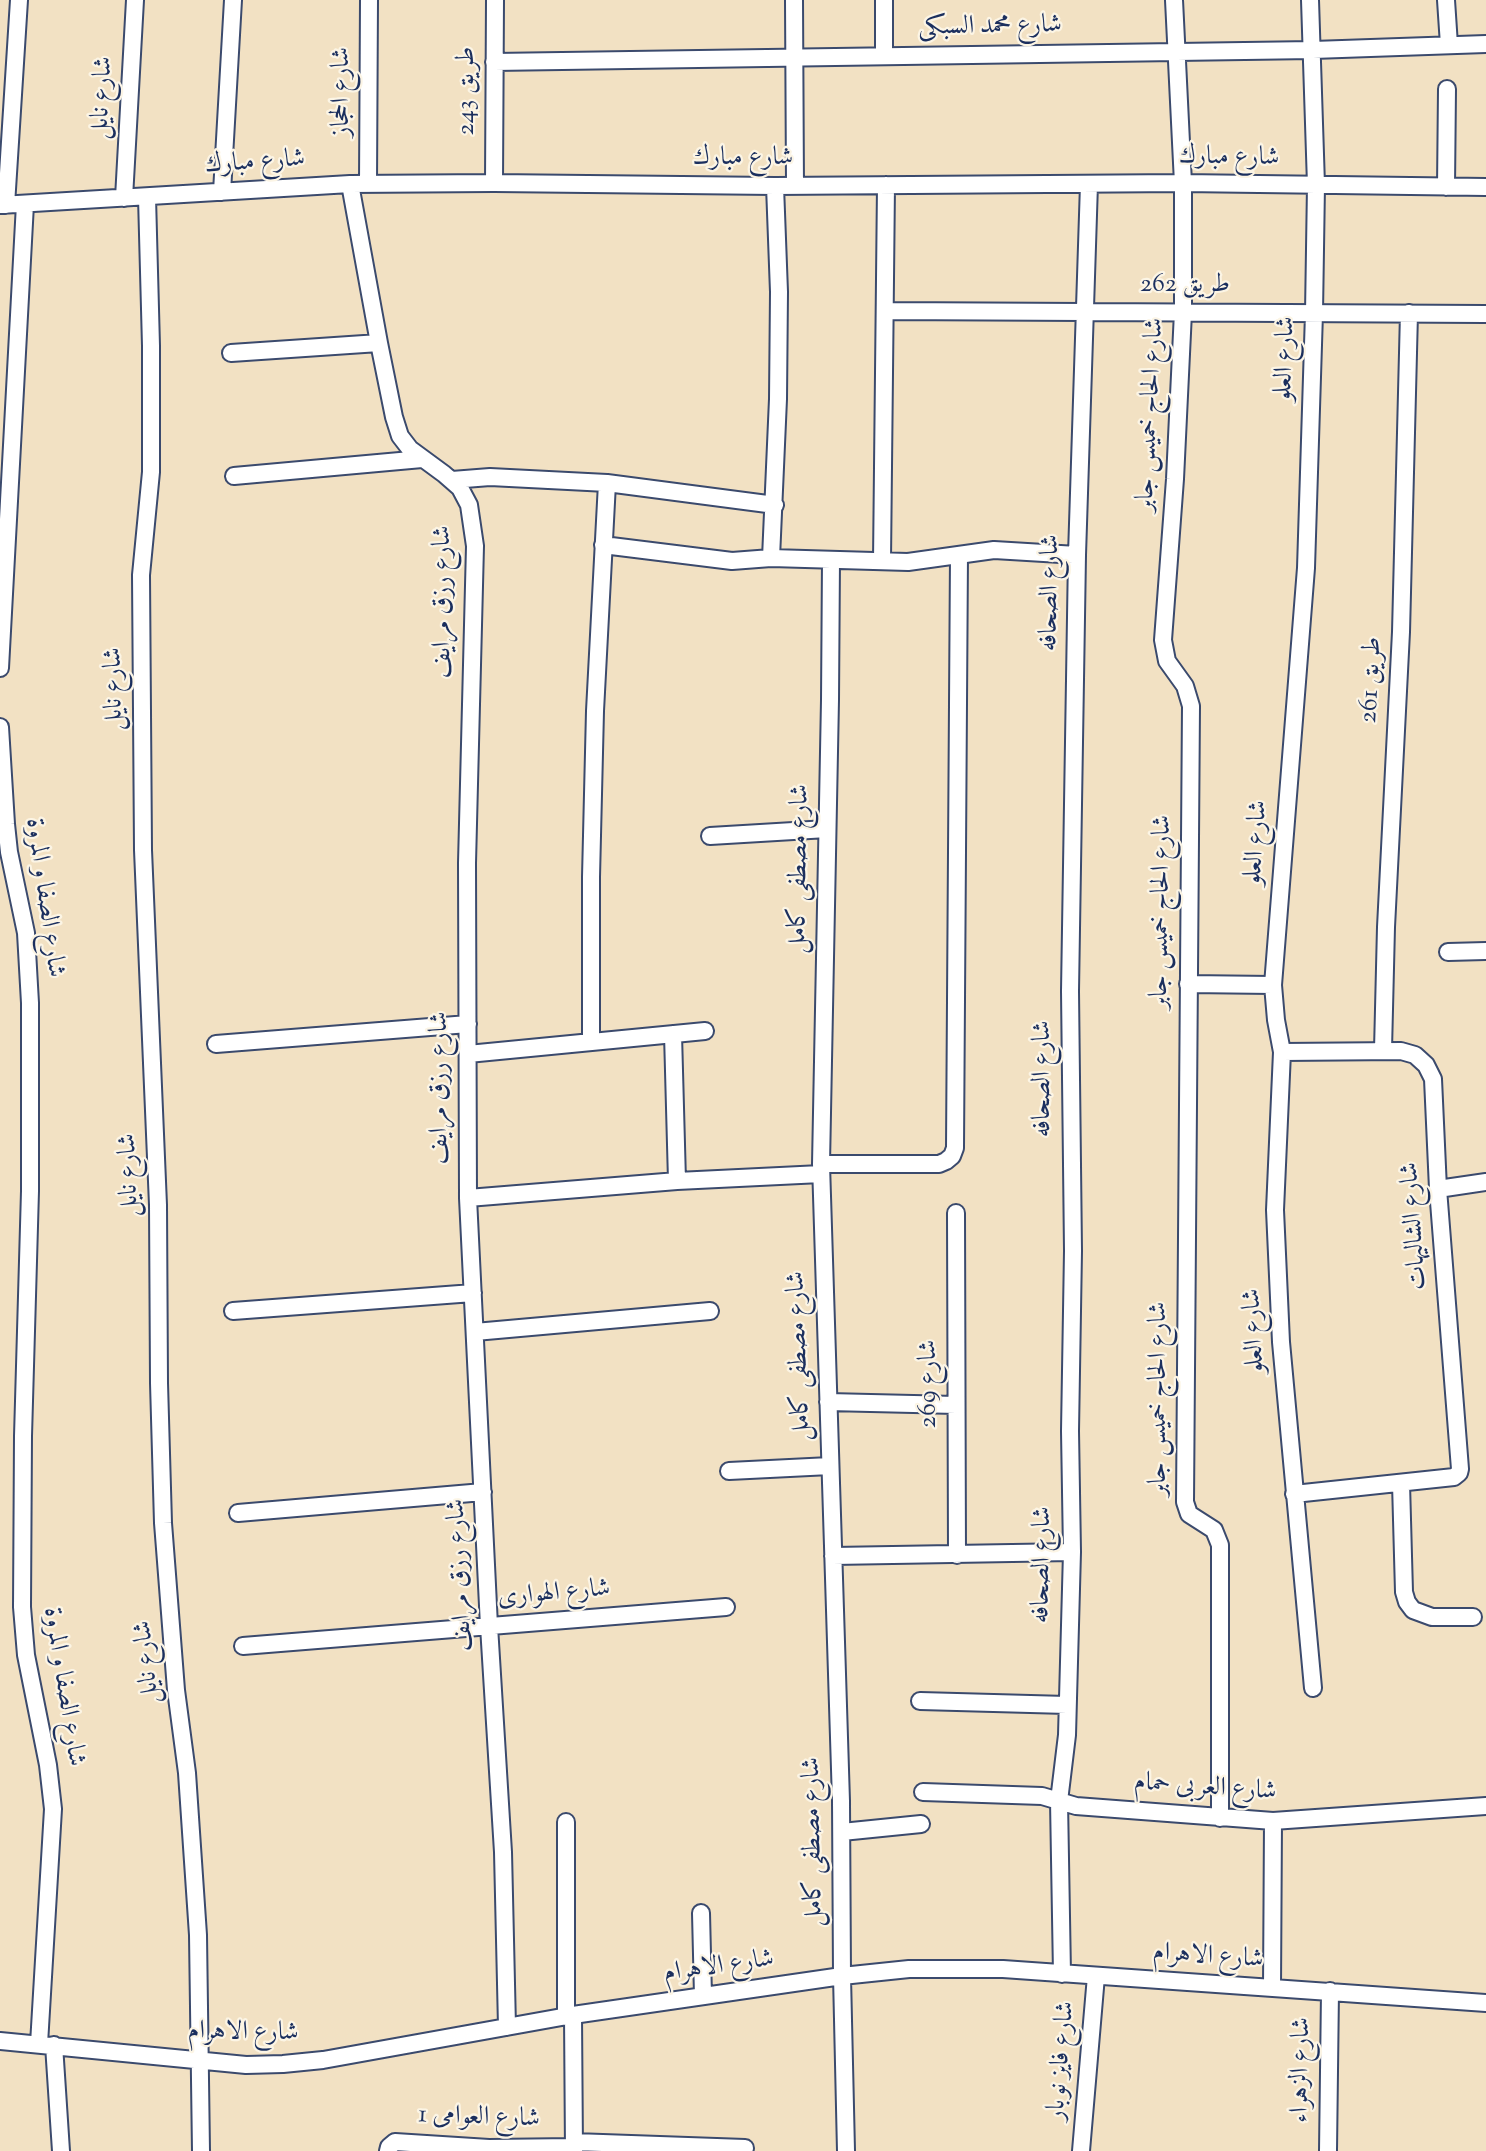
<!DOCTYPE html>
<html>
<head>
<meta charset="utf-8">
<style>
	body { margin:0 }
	canvas { display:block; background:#f2e1c3 }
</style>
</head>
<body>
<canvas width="1486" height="2151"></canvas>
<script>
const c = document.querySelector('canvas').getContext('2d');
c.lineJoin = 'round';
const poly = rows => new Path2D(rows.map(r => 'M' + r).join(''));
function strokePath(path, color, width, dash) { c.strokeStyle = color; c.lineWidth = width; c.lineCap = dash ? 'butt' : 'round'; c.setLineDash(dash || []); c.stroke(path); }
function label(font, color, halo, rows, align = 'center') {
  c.font = font + ' "Sorts Mill Goudy",Amiri,serif'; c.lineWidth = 4.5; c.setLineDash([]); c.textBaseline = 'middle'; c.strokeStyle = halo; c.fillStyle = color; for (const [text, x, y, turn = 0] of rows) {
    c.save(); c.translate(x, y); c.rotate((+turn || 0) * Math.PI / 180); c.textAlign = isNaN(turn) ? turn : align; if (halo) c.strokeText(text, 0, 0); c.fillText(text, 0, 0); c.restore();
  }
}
const street = poly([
	[794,0,795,186],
	[1174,0,1183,183,1183,312,1175,479,1163,640,1167,661,1185,686,1191,706,1185,1502,1189,1514,1214,1530,1220,1545,1220,1818],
	[1310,0,1316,185,1314,313,1306,568,1273,985,1276,1020,1282,1052,1275,1210,1281,1342,1313,1688],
	[1446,0,1449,45],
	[884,55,884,0],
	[494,62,1313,50,1486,44],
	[494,183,495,0],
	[350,184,379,343,394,417,400,436,410,449,444,474,460,488,469,505,475,546,467,863,468,1198,489,1626,503,1852,507,2027],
	[368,184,369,0],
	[1446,187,1447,89],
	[222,192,233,0],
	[147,197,151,346,151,472,141,575,143,850,158,1205,159,1383,163,1523,176,1690,187,1773,198,1935,201,2151],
	[124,198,135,0],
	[0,205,350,184,494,183,775,186,1183,183,1486,187],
	[6,205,19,0],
	[885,311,1486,314],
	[231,353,379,343],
	[234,476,422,459],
	[452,480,490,477,607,483,775,505],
	[603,545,732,561,771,558,908,562,994,550,1077,555],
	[771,558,778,399,779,292,775,186],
	[831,560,830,700,821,1164,841,1801,842,1976,846,2151],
	[882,561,886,185],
	[0,668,25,204],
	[0,727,6,824,9,852,26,933,30,1003,30,1191,23,1436,22,1607,26,1655,48,1765,53,1809,39,2044],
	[710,836,827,829],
	[1448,952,1486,951],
	[1188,984,1273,985],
	[673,1034,677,1181],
	[591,1042,591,877,595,711,607,483],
	[216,1044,468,1024],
	[1383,1050,1386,927,1401,632,1409,313],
	[1282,1052,1401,1051,1415,1055,1426,1065,1433,1079,1438,1189,1460,1469,1459,1473,1454,1477,1294,1494],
	[468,1054,705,1031],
	[821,1164,939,1164,946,1161,952,1156,955,1148,959,555],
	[1438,1189,1486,1182],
	[468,1198,677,1181,821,1174],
	[956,1213,957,1555],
	[233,1311,473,1293],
	[475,1332,710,1311],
	[828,1402,956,1405],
	[729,1471,830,1466],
	[1401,1483,1404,1592,1407,1602,1413,1610,1432,1617,1473,1617],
	[238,1513,483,1492],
	[833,1556,1072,1552],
	[243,1646,726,1607],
	[920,1701,1067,1705],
	[923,1792,1042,1796,1076,1806,1273,1821,1486,1806],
	[566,1822,566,2017],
	[842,1832,921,1824],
	[701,1913,703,1996],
	[1062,1974,1059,1801,1067,1735,1072,1552,1070,1431,1073,1251,1070,991,1077,555,1089,184],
	[1272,1988,1273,1821],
	[573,2015,574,2151],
	[0,2041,246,2065,283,2064,323,2060,573,2015,842,1976,909,1969,1003,1969,1486,2003],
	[54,2045,61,2151],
	[574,2142,745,2148],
	[388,2151,389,2147,395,2142,489,2148,574,2147],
	[1081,2151,1096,1976],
	[1328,2151,1330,1991]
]);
const streetNames = [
	["شارع محمد السبكى",990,28,-1],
	["طريق 243",469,91,-90],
	["شارع الحجاز",344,92,-90],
	["شارع نايل",104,98,-87],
	["شارع مبارك",1229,159,1],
	["شارع مبارك",743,160],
	["شارع مبارك",255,164,-4],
	["طريق 262",1185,287],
	["شارع العلو",1287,359,-88],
	["شارع الحاج خميس جابر",1152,415,-87],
	["شارع الصحافه",1052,593,-89],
	["شارع رزق مرايف",445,602,-90],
	["طريق 261",1373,680,-87],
	["شارع نايل",116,689,-91],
	["شارع العلو",1258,843,-86],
	["شارع مصطفى كامل",801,869,-89],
	["شارع الصفا و المروة",43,898,82],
	["شارع الحاج خميس جابر",1163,912,-89],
	["شارع الصحافه",1045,1079,-90],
	["شارع رزق مرايف",442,1088,-90],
	["شارع نايل",131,1175,-92],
	["شارع الشاليهات",1416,1226,-94],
	["شارع العلو",1256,1331,-93],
	["شارع مصطفى كامل",801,1356,-92],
	["شارع 269",931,1384,-90],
	["شارع الحاج خميس جابر",1161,1399,-90],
	["شارع الصحافه",1044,1565,-89],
	["شارع رزق مرايف",462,1575,-93],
	["شارع الهوارى",554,1595,-5],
	["شارع نايل",149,1662,-96],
	["شارع الصفا و المروة",62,1687,81],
	["شارع العربى حمام",1205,1789,4],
	["شارع مصطفى كامل",815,1842,-91],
	["شارع الاهرام",1208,1958,4],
	["شارع الاهرام",719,1968,-8],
	["شارع الاهرام",243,2034,1],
	["شارع فايز نوبار",1063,2061,-85],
	["شارع الزهراء",1303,2070,-89],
	["شارع العوامى 1",479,2119,2]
];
strokePath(street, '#3b4a6d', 20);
strokePath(street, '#fff', 16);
label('26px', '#1b2f5e', '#fcf5e5', streetNames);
</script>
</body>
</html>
